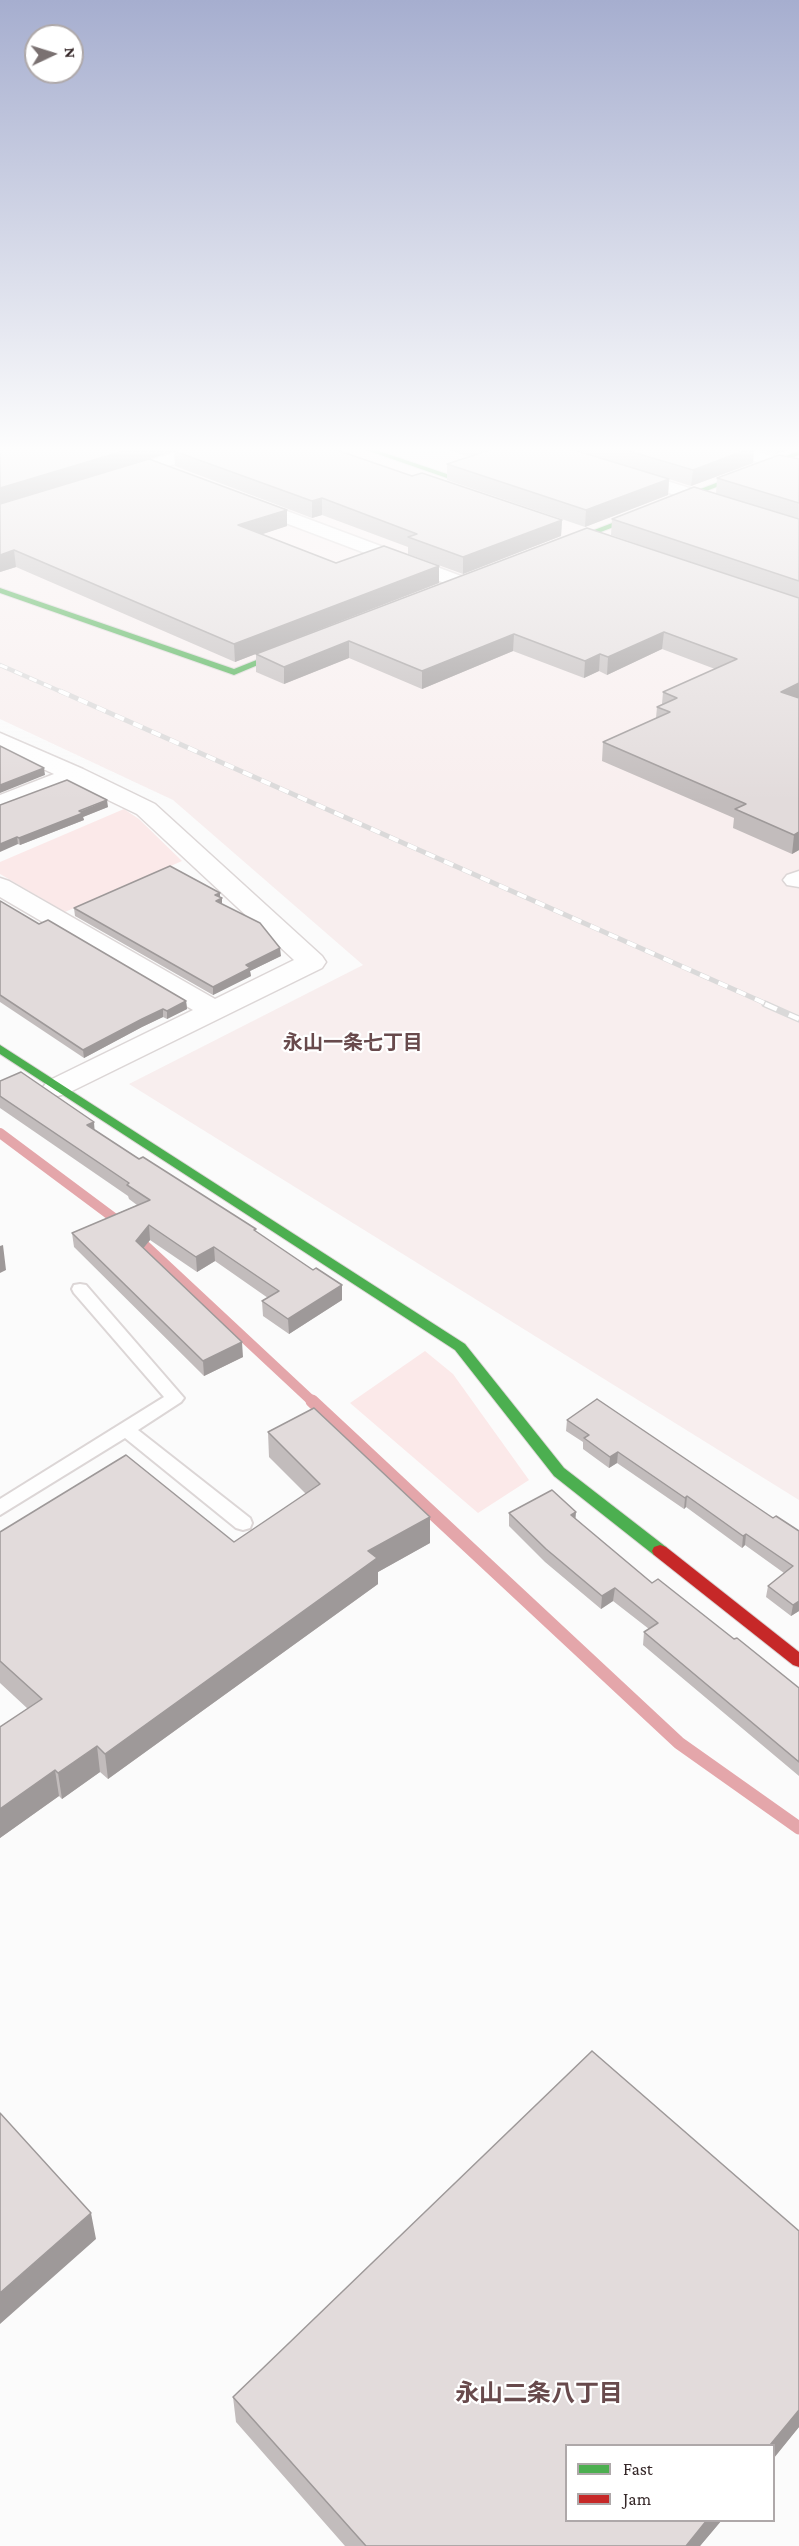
<!DOCTYPE html>
<html>
<head>
<meta charset="utf-8">
<style>
	body { margin:0 }
	#map { position:relative; width:799px; height:2546px; overflow:hidden; background:#fbfbfb; font-family:"Crimson Pro",serif }
	canvas { display:block }
	.legend { position:absolute; left:565px; top:2444px; width:210px; height:78px; box-sizing:border-box; background:#fff; border:2px solid #aea8a9; margin:0; padding:8px 10px; list-style:none; font-size:18px; color:#342627 }
	.legend li { display:flex; align-items:center; gap:12px; height:30px }
	.legend b { width:30px; border:2px solid #aea8a9 }
	.north { position:absolute; left:24px; top:24px; width:60px; height:60px; box-sizing:border-box; background:#fff; border:2px solid #aea8a9; border-radius:50%; rotate:86deg; font-size:16px; font-weight:700; line-height:24px; text-align:center; color:#342627 }
	.north::after { content:''; display:block; margin:auto; width:21px; height:27px; background:#7a7171; clip-path:polygon(50% 0,100% 100%,50% 72%,0 100%) }
</style>
</head>
<body>
<div id="map">
<canvas width="799" height="2546"></canvas>
<ul class="legend">
<li><b style="height:8px;background:#4caf50"></b>Fast</li>
<li><b style="height:8px;background:#c62828"></b>Jam</li>
</ul>
<div class="north">N</div>
</div>
<script>
const c = document.querySelector('canvas').getContext('2d');
c.lineJoin = 'round';
function paint(path, color) { c.fillStyle = color; c.fill(path, 'evenodd'); }
const poly = rows => new Path2D(rows.map(r => 'M' + r).join(''));
function strokePath(path, color, width, dash) { c.strokeStyle = color; c.lineWidth = width; c.lineCap = dash ? 'butt' : 'round'; c.setLineDash(dash || []); c.stroke(path); }
function label(font, color, halo, rows, align = 'center') {
  c.font = font + ' "Crimson Pro","Noto Sans JP",serif'; c.lineWidth = 4.5; c.setLineDash([]); c.textBaseline = 'middle'; c.strokeStyle = halo; c.fillStyle = color; for (const [text, x, y, turn = 0] of rows) {
    c.save(); c.translate(x, y); c.rotate((+turn || 0) * Math.PI / 180); c.textAlign = isNaN(turn) ? turn : align; if (halo) c.strokeText(text, 0, 0); c.fillText(text, 0, 0); c.restore();
  }
}
const built = poly([
	[0,446,799,446,799,1500,129,1084,363,965,173,800,0,719]
]);
const green = poly([
	[124,809,139,819,182,861,65,912,0,874,0,862],
	[425,1351,453,1374,529,1480,478,1513,350,1403]
]);
const streamFar1 = poly([
	[0,1133,122,1224],
	[135,1236,314,1403]
]);
const stream = poly([
	[312,1401,679,1743,799,1828]
]);
const lane = poly([
	[80,1284,86,1285,184,1398,181,1402,138,1430,250,1518,252,1523,250,1528,243,1530,236,1528,125,1438,0,1515,0,1499,164,1397,74,1293,72,1289,74,1285,80,1284]
]);
const street = poly([
	[198,446,224,446,221,450,123,480,111,480,108,476,111,472,198,446],
	[529,446,554,446,799,522,799,534,532,450,529,446],
	[709,446,736,446,799,463,799,473,712,450,709,446],
	[244,495,469,579,472,583,469,587,462,589,455,587,238,505,235,501,238,497,244,495],
	[0,733,83,769,155,804,322,956,326,962,322,968,68,1093,58,1096,48,1093,43,1087,48,1081,193,1010,0,897,0,878,9,881,215,999,294,960,137,814,73,783,0,811,0,795,54,774,0,749,0,733],
	[799,871,799,887,787,885,783,880,787,875,799,871]
]);
const fast = poly([
	[355,446,364,446,494,490,487,492,355,446],
	[799,451,799,455,557,549,550,547,799,451],
	[0,588,234,669,294,645,301,647,234,675,0,593,0,588],
	[0,1045,465,1344,564,1468,666,1547,668,1551,666,1555,654,1555,554,1476,455,1350,0,1054,0,1045]
]);
const jam = poly([
	[660,1545,666,1547,799,1652,799,1667,793,1665,654,1555,652,1551,654,1547,660,1545]
]);
const railFar2 = poly([
	[0,665,64,693]
]);
const railFar1 = poly([
	[60,691,769,1005]
]);
const rail = poly([
	[765,1004,799,1019]
]);
const wall = poly([
	[0,446,325,446,412,476,562,520,561,536,463,574,408,554,408,547,322,515,312,518,175,466,174,451,149,459,287,510,287,526,262,534,336,563,439,566,439,583,235,662,16,567,0,572],
	[437,446,799,446,799,447,776,454,754,449,753,463,691,486,669,479,668,495,585,527,447,480,447,464,469,457],
	[799,459,799,850,792,854,733,828,734,818,602,761,603,742,656,718,657,707,662,704,663,692,715,669,662,649,607,675,599,671,584,678,513,651,422,689,349,658,284,684,256,672,256,654,737,578,611,535,612,519,716,494,717,478],
	[0,805,108,807,83,817,84,820,20,845,18,844],
	[220,897,222,898,222,904,281,956,250,971,251,976,213,995,75,916,74,908],
	[0,901,39,924,186,1001,187,1009,167,1019,163,1017,142,1027,84,1058,0,1002],
	[0,1081,95,1131,139,1159,256,1232,313,1270,342,1285,342,1300,289,1334,263,1316,262,1301,268,1298,215,1261,197,1272,150,1240,143,1248,243,1357,204,1376,74,1247,72,1233,137,1205,129,1199,128,1196,0,1108],
	[567,1420,773,1518,799,1531,799,1611,791,1616,766,1597,768,1586,784,1573,745,1545,742,1548,686,1507,684,1509,617,1463,609,1468,583,1449,583,1442,566,1431],
	[268,1432,430,1517,430,1543,378,1572,378,1584,108,1779,100,1772,62,1799,59,1796,0,1838,0,1727,28,1709,0,1683,0,1532,234,1542,306,1494,269,1457],
	[509,1513,576,1520,652,1583,734,1639,799,1688,799,1776,643,1645,644,1632,649,1629,613,1601,601,1609,545,1562,509,1526],
	[799,2231,799,2427,700,2546,345,2546,236,2422,233,2397]
]);
const shadedWall = poly([
	[140,446,192,446,0,505,0,488],
	[777,446,799,446,799,447,776,454],
	[754,447,753,463,691,486,693,470],
	[669,479,668,495,585,527,586,510],
	[322,498,322,515,312,518,312,501],
	[287,510,287,526,239,542,238,525],
	[562,520,561,536,463,574,463,557],
	[14,550,16,567,0,572,0,555],
	[439,566,439,583,235,662,234,644],
	[664,632,662,649,607,675,608,657],
	[514,634,513,651,422,689,422,671],
	[349,641,349,658,284,684,284,667],
	[600,654,599,671,584,678,585,661],
	[799,683,799,699,781,692],
	[44,768,45,775,0,793,0,785],
	[107,800,108,807,83,817,84,820,20,845,19,838],
	[799,832,799,850,792,854,794,835],
	[17,837,18,844,0,852,0,844],
	[220,893,220,899,222,898,222,906,217,909,215,895],
	[280,948,281,956,250,971,251,976,213,995,213,987,246,965],
	[186,1001,187,1009,167,1019,167,1011],
	[163,1009,163,1017,142,1027,84,1058,83,1050,142,1019],
	[94,1122,95,1136,87,1125],
	[149,1225,150,1240,137,1256,136,1241],
	[3,1245,6,1270,0,1273,0,1246],
	[214,1247,215,1261,197,1272,196,1257],
	[342,1285,342,1300,289,1334,288,1319],
	[242,1342,243,1357,204,1376,203,1361],
	[618,1452,617,1463,609,1468,610,1457],
	[687,1496,686,1507,684,1509,685,1498],
	[576,1512,575,1525,571,1515],
	[430,1517,430,1543,378,1572,378,1584,108,1779,105,1754,368,1551],
	[746,1534,745,1545,742,1548,743,1536],
	[615,1588,613,1601,601,1609,602,1596],
	[799,1601,799,1611,791,1616,793,1605],
	[97,1746,100,1772,62,1799,58,1773],
	[55,1770,59,1796,0,1838,0,1809],
	[91,2213,96,2239,0,2324,0,2293],
	[799,2410,799,2427,774,2458,774,2445,770,2445],
	[707,2520,722,2520,700,2546,686,2546]
]);
const building = poly([
	[0,446,140,446,0,488,0,446],
	[191,446,325,446,412,476,422,473,562,520,463,557,408,537,417,534,322,498,312,501,174,451,191,446],
	[482,446,561,446,669,479,586,510,447,464,493,449,482,446],
	[612,446,747,446,754,447,693,470,612,446],
	[779,455,799,459,799,503,717,478,779,455],
	[149,459,287,510,238,525,336,563,384,546,439,566,234,644,14,550,0,555,0,504,149,459],
	[694,487,799,519,799,581,612,519,694,487],
	[587,528,799,598,799,683,781,692,799,698,799,832,794,835,735,809,746,804,603,742,670,712,657,707,677,698,663,692,737,659,664,632,608,657,600,654,585,661,514,634,422,671,349,641,284,667,256,654,587,528],
	[0,746,44,768,0,785,0,746],
	[67,780,107,800,79,811,83,813,19,838,17,837,0,844,0,805,67,780],
	[170,866,220,893,215,895,222,898,216,901,260,923,280,948,246,965,250,968,213,987,74,908,170,866],
	[0,901,39,924,48,920,186,1001,167,1011,163,1009,142,1019,83,1050,0,995,0,901],
	[21,1072,94,1122,87,1125,139,1159,143,1157,256,1229,254,1230,313,1270,316,1268,342,1285,288,1319,262,1301,279,1291,214,1247,196,1257,149,1225,136,1241,242,1342,203,1361,72,1233,150,1200,127,1185,129,1183,0,1096,0,1081,21,1072],
	[597,1399,773,1518,776,1516,799,1531,799,1601,793,1605,768,1586,793,1566,746,1534,743,1536,687,1496,685,1498,618,1452,610,1457,584,1438,589,1435,567,1420,597,1399],
	[314,1408,430,1517,368,1551,377,1558,105,1754,97,1746,58,1773,55,1770,0,1809,0,1727,42,1699,0,1661,0,1532,126,1455,234,1542,320,1484,268,1432,314,1408],
	[552,1490,576,1512,571,1515,652,1583,658,1579,734,1639,737,1638,799,1688,799,1762,644,1632,658,1623,615,1588,602,1596,546,1549,509,1513,552,1490],
	[592,2051,799,2231,799,2410,770,2445,567,2445,567,2520,707,2520,686,2546,366,2546,233,2397,592,2051],
	[0,2113,91,2213,0,2293,0,2113]
]);
const neighbourhoodNames = [
	["永山一条七丁目",353,1043]
];
const nearNeighbourhoodnames = [
	["永山二条八丁目",539,2394]
];
paint(built, '#f8eeee');
paint(green, '#fbe9e9');
strokePath(streamFar1, '#e4a6aa', 10);
strokePath(stream, '#e4a6aa', 13);
strokePath(lane, '#dcd6d6', 4);
strokePath(street, '#dcd6d6', 3);
strokePath(fast, '#dcd6d6', 2);
strokePath(jam, '#dcd6d6', 2);
paint(lane, '#fefefe');
paint(street, '#fefefe');
paint(fast, '#4caf50');
paint(jam, '#c62828');
strokePath(railFar2, '#dad9d9', 4.5);
strokePath(railFar1, '#dad9d9', 5);
strokePath(rail, '#dad9d9', 7);
strokePath(railFar2, '#fff', 3, [8]);
strokePath(railFar1, '#fff', 4, [10]);
strokePath(rail, '#fff', 4.5, [13]);
paint(wall, '#c2bcbc');
paint(shadedWall, '#9e9999');
paint(building, '#e2dbdb');
strokePath(building, '#9e9999', 1.5);
const sky = c.createLinearGradient(0, 0, 0, 802);
sky.addColorStop(0, '#a6aecf');
sky.addColorStop(0.56, '#fdfdfd');
sky.addColorStop(1, '#fdfdfd00');
c.fillStyle = sky;
c.fillRect(0, 0, 799, 802);
label('bold 20px', '#684a4c', '#fff', neighbourhoodNames);
label('bold 24px', '#684a4c', '#fff', nearNeighbourhoodnames);
</script>
</body>
</html>
